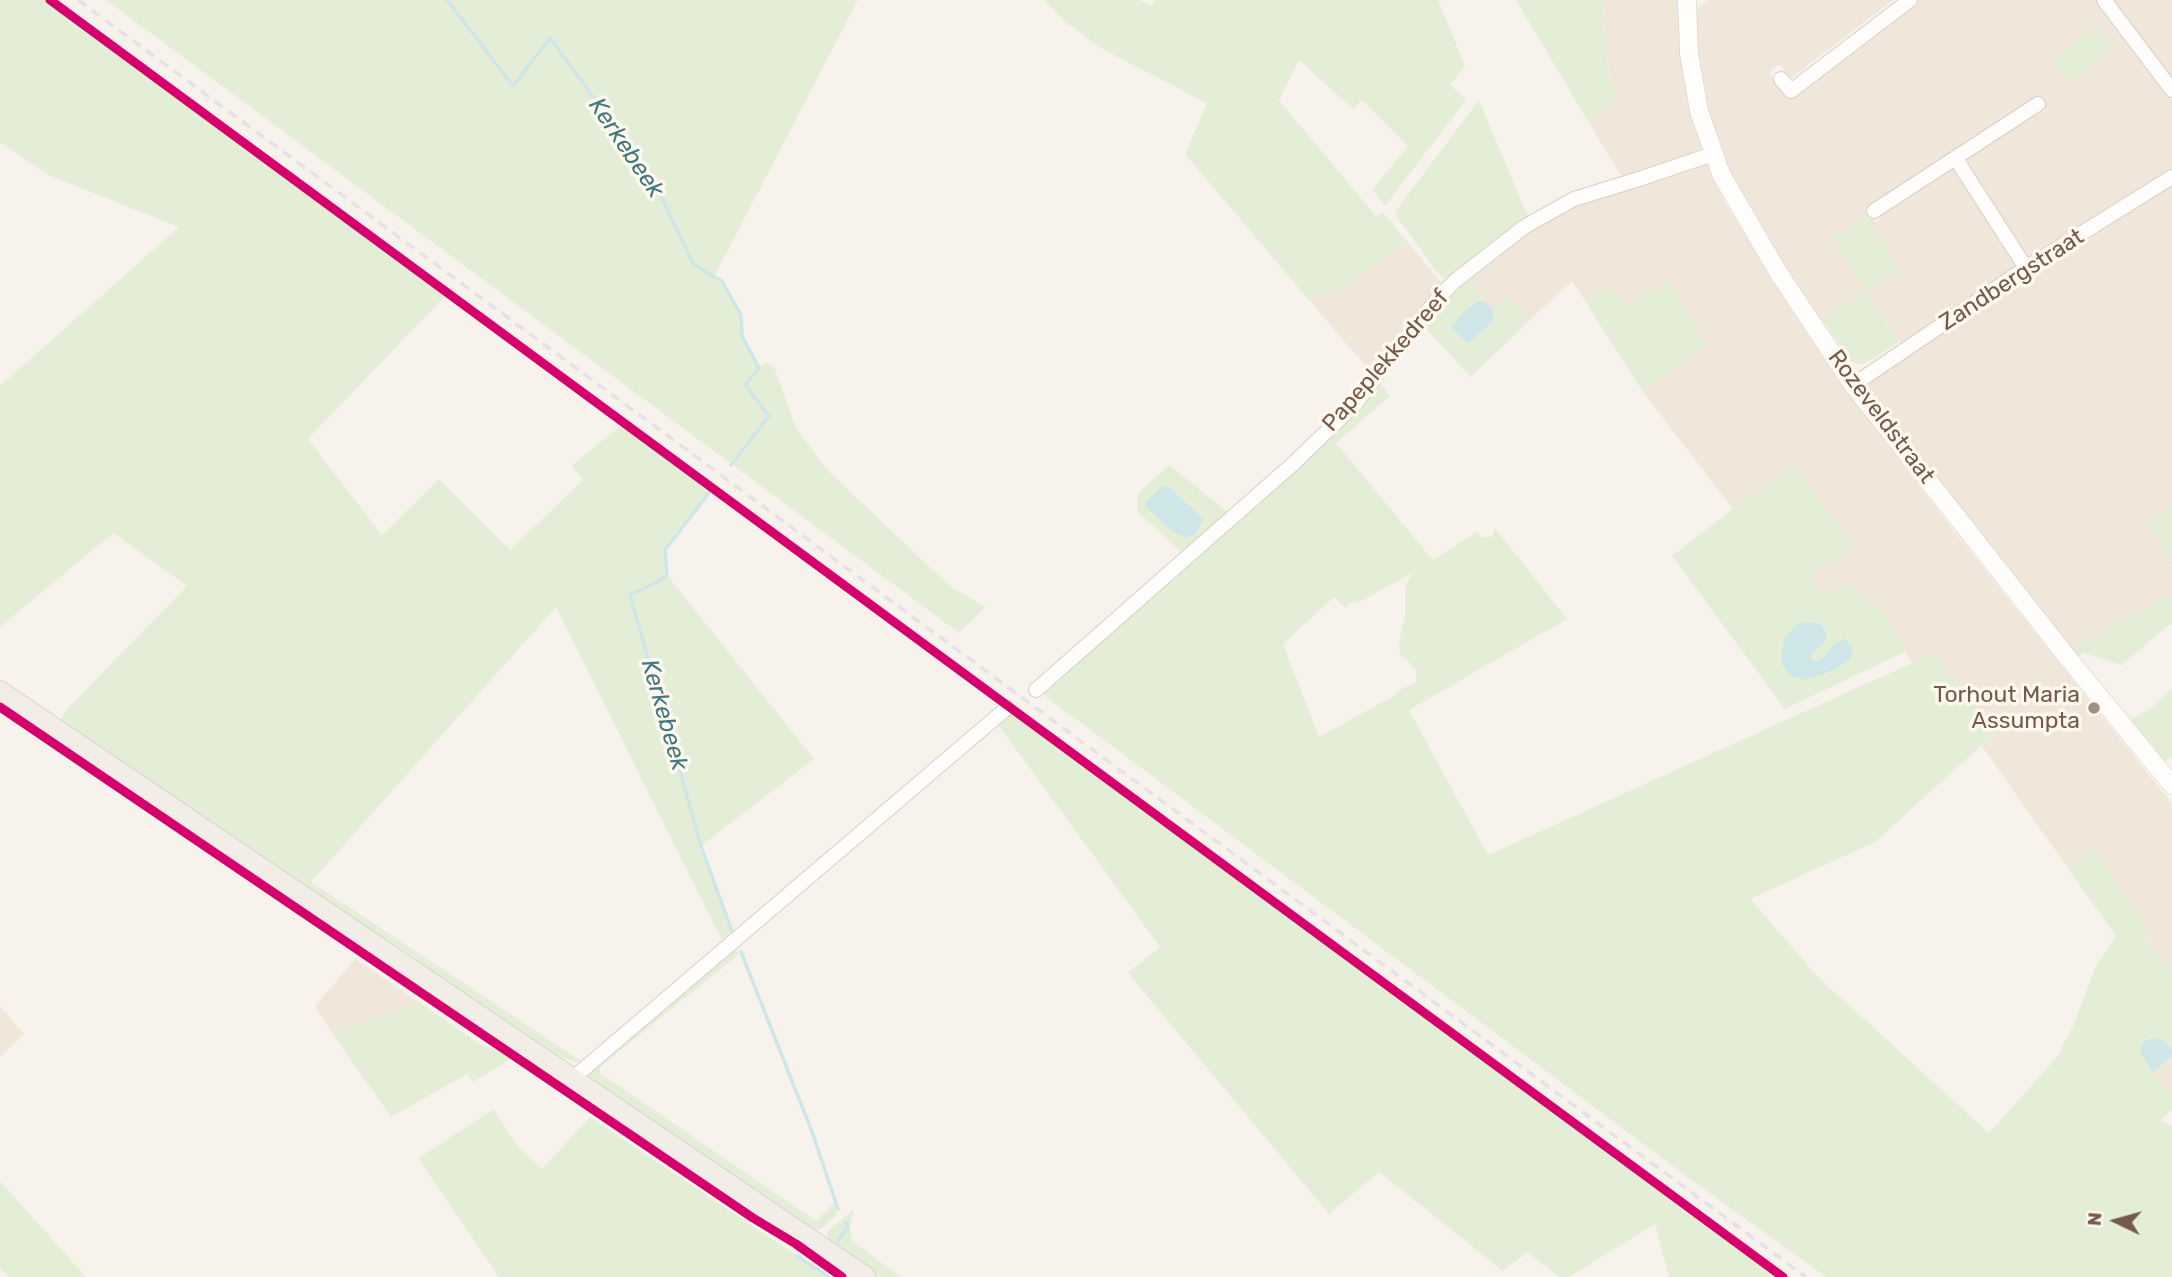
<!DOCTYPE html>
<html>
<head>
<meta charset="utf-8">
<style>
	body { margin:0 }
	#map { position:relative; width:2172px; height:1277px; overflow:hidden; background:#f7f3ec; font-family:Rubik,sans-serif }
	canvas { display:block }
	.north { position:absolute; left:2081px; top:1186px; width:70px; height:70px; -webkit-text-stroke:5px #fef8ee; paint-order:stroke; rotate:275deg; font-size:19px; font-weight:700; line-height:28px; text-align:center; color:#755a4c }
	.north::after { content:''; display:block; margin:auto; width:24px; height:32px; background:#755a4c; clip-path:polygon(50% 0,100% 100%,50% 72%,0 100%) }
</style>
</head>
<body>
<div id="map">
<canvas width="2172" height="1277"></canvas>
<div class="north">N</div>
</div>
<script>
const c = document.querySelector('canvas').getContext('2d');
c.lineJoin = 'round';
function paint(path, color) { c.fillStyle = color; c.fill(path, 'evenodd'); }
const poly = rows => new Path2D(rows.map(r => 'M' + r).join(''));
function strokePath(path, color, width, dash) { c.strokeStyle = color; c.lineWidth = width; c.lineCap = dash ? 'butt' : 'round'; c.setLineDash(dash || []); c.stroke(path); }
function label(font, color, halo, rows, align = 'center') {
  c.font = font + ' Rubik,sans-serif'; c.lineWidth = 7; c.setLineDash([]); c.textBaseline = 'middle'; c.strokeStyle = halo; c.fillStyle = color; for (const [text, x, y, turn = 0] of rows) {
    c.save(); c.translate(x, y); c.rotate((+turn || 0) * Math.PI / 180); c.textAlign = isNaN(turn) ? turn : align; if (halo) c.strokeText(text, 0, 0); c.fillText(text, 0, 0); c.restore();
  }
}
const residential = poly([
	[1602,0,1679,0,1704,151,1623,179,1588,121,1617,96,1610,82],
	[1709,0,1893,0,1790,79,1780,64,1769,72,1788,97,1916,0,2097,0,2172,101,2172,170,2034,257,2027,256,2019,247,1968,164,1968,159,2034,113,2046,112,2038,97,1867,208,1876,222,1881,217,1881,211,1951,168,1956,170,2016,261,2015,269,1900,343,1866,291,1900,270,1866,216,1834,237,1866,291,1820,322,1750,209,1725,162,1701,92,1695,10],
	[2111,0,2172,0,2172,81],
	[1702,161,1709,164,1726,204,1767,270,1864,413,1952,529,2172,804,2172,970,2141,934,2146,930,2095,848,2067,867,1982,746,1994,734,1934,653,1912,663,1887,617,1868,599,1846,582,1824,598,1818,590,1809,576,1794,468,1733,509,1643,392,1706,345,1668,281,1624,308,1611,287,1585,301,1572,281,1530,320,1509,296,1492,308,1485,302,1468,277,1520,233,1580,201],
	[2172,184,2172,506,2150,520,2172,566,2172,594,2071,649,1962,519,1868,387,1870,379,2028,279],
	[1407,241,1447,290,1375,377,1308,299,1340,291],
	[355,959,370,969,420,1003,332,1033,315,1006],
	[0,1006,24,1034,0,1057],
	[2172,1056,2172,1094,2152,1073]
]);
const green = poly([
	[0,0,50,0,304,188,445,296,308,439,382,535,439,479,510,550,583,480,571,466,623,424,712,489,666,550,667,575,814,759,701,846,732,931,722,940,556,607,311,882,581,1061,573,1062,540,1047,419,964,416,958,388,940,376,937,60,720,70,706,187,586,113,533,0,627,0,386,179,227,48,175,0,142],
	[106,0,858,0,714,277,722,281,741,315,742,336,759,367,767,363,774,366,795,426,826,469,951,587,986,607,959,633],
	[1044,0,1140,0,1152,6,1155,0,1438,0,1465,66,1450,85,1466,100,1385,206,1372,189,1408,147,1402,140,1362,100,1353,109,1299,60,1279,100,1376,216,1383,212,1407,241,1340,291,1308,299,1185,154,1207,103,1104,50,1067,23],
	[1516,0,1602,0,1610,82,1618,97,1588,121],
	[2095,27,2113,49,2070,82,2052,60],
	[1479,100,1528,217,1465,269,1452,277,1444,278,1437,272,1394,213],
	[1867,216,1901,271,1866,291,1833,237],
	[1468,277,1485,302,1477,302,1468,344,1494,320,1492,308,1509,296,1530,320,1471,377,1421,324],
	[1668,281,1706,345,1643,392,1585,301,1611,287,1625,308],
	[1866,291,1899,342,1862,365,1850,361,1822,320],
	[1375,377,1390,396,1336,443,1433,560,1478,531,1481,537,1492,537,1495,528,1567,619,1409,710,1488,855,1934,653,1994,734,1875,842,1750,899,1819,978,1989,1133,2057,1057,2074,1024,2095,968,2116,936,2067,867,2095,848,2147,930,2141,935,2172,970,2172,1050,2166,1042,2140,1051,2152,1073,2172,1094,2172,1109,2160,1121,2172,1126,2172,1277,1826,1277,1690,1179,1037,690,1187,557,1138,512,1137,503,1138,493,1169,465,1234,517],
	[1412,573,1405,588,1405,617,1399,641,1400,656,1409,662,1416,670,1416,683,1403,688,1395,695,1319,737,1283,644,1334,597,1345,608,1354,601,1356,604],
	[1794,467,1854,545,1809,576,1824,597,1846,582,1868,599,1887,617,1906,651,1785,709,1672,556,1733,509],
	[1785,638,1819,648,1811,654,1811,660,1818,661,1825,656,1833,645,1819,676],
	[2172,506,2172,566,2150,520],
	[2172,594,2172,623,2121,665,2084,653,2078,657,2071,649],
	[2172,688,2172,756,2165,762,2131,720,2152,707],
	[1007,708,1644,1178,1784,1277,1669,1277,1655,1224,1569,1277,1559,1277,1527,1252,1503,1271,1379,1172,1329,1214,1128,973,1160,947,994,719],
	[734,945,739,954,600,1067,600,1073,816,1221,835,1202,837,1214,821,1229,814,1230,802,1224,591,1081,588,1076,589,1070],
	[421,1003,479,1044,515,1056,473,1082,467,1074,391,1117,332,1033],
	[494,1109,517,1146,542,1169,590,1117,824,1274,823,1277,499,1277,418,1158],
	[0,1181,86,1277,9,1277,0,1268],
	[854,1209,850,1226,852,1241,901,1277,880,1277,829,1241,827,1232]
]);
const water = poly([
	[1477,302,1485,302,1492,308,1494,320,1468,344,1451,327,1463,313],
	[1168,486,1203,519,1199,528,1192,536,1186,537,1175,533,1146,507,1146,502,1161,487],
	[1809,622,1821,624,1827,633,1825,642,1811,654,1812,660,1818,661,1825,656,1833,645,1844,639,1852,646,1851,658,1835,670,1804,680,1790,675,1782,665,1781,654,1785,638,1797,624],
	[2155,1038,2166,1042,2172,1050,2172,1056,2152,1073,2140,1051,2142,1044,2147,1040]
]);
const stream = poly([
	[447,0,513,86,550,38,652,177,693,264,722,281,741,315,742,336,759,368,745,385,769,416,731,465],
	[712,489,665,550,667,575,655,583,630,595,701,846,732,931],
	[741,952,811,1129,838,1209],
	[838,1241,848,1227,845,1222],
	[797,1256,829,1277]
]);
const minor = poly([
	[2104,0,2172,90],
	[1781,79,1791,91,1910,0],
	[1956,159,2026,268],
	[1874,211,2038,104],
	[1853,385,2026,268,2172,177],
	[1036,690,1294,463,1355,404,1385,364,1439,297,1455,281,1524,227,1574,199,1639,179,1713,154],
	[572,1079,1007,708]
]);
const tertiary = poly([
	[1687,0,1689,53,1699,111,1721,174,1778,272,1853,385,2068,658,2172,785]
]);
const primary = poly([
	[0,692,865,1277]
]);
const rail = poly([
	[78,0,1806,1277]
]);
const cycleway = poly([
	[50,0,1783,1277],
	[0,707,753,1218,796,1244,842,1277]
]);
const markers = [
	[2094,708,7,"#a29084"]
];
const streetNames = [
	["Zandbergstraat",2012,280,-33],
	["Papeplekkedreef",1386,361,-49],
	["Rozeveldstraat",1881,417,53]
];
const poiNames = [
	["Torhout Maria",2080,695],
	["Assumpta",2080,721]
];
const waterNames = [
	["Kerkebeek",626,148,56],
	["Kerkebeek",664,715,74]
];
paint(residential, '#f0e6da');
paint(green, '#e4eed7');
paint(water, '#cee6e7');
strokePath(stream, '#cee6e7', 3.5);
strokePath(minor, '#d6cfc8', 16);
strokePath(tertiary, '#d6cfc8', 19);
strokePath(primary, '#d8d0ca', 23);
strokePath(minor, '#fefdfc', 14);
strokePath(tertiary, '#fefdfc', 18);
strokePath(primary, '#f2ede6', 21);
strokePath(rail, '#e5e2e5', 3.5, [10, 7]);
strokePath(cycleway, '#d6006c', 9);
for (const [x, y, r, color] of markers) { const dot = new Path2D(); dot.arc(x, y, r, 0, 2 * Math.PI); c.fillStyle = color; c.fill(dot); strokePath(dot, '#fef8ee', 2.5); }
label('23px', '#755a4c', '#fef8ee', streetNames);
label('23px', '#755a4c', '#fef8ee', poiNames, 'right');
label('italic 24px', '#437881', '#fef8ee', waterNames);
</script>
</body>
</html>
